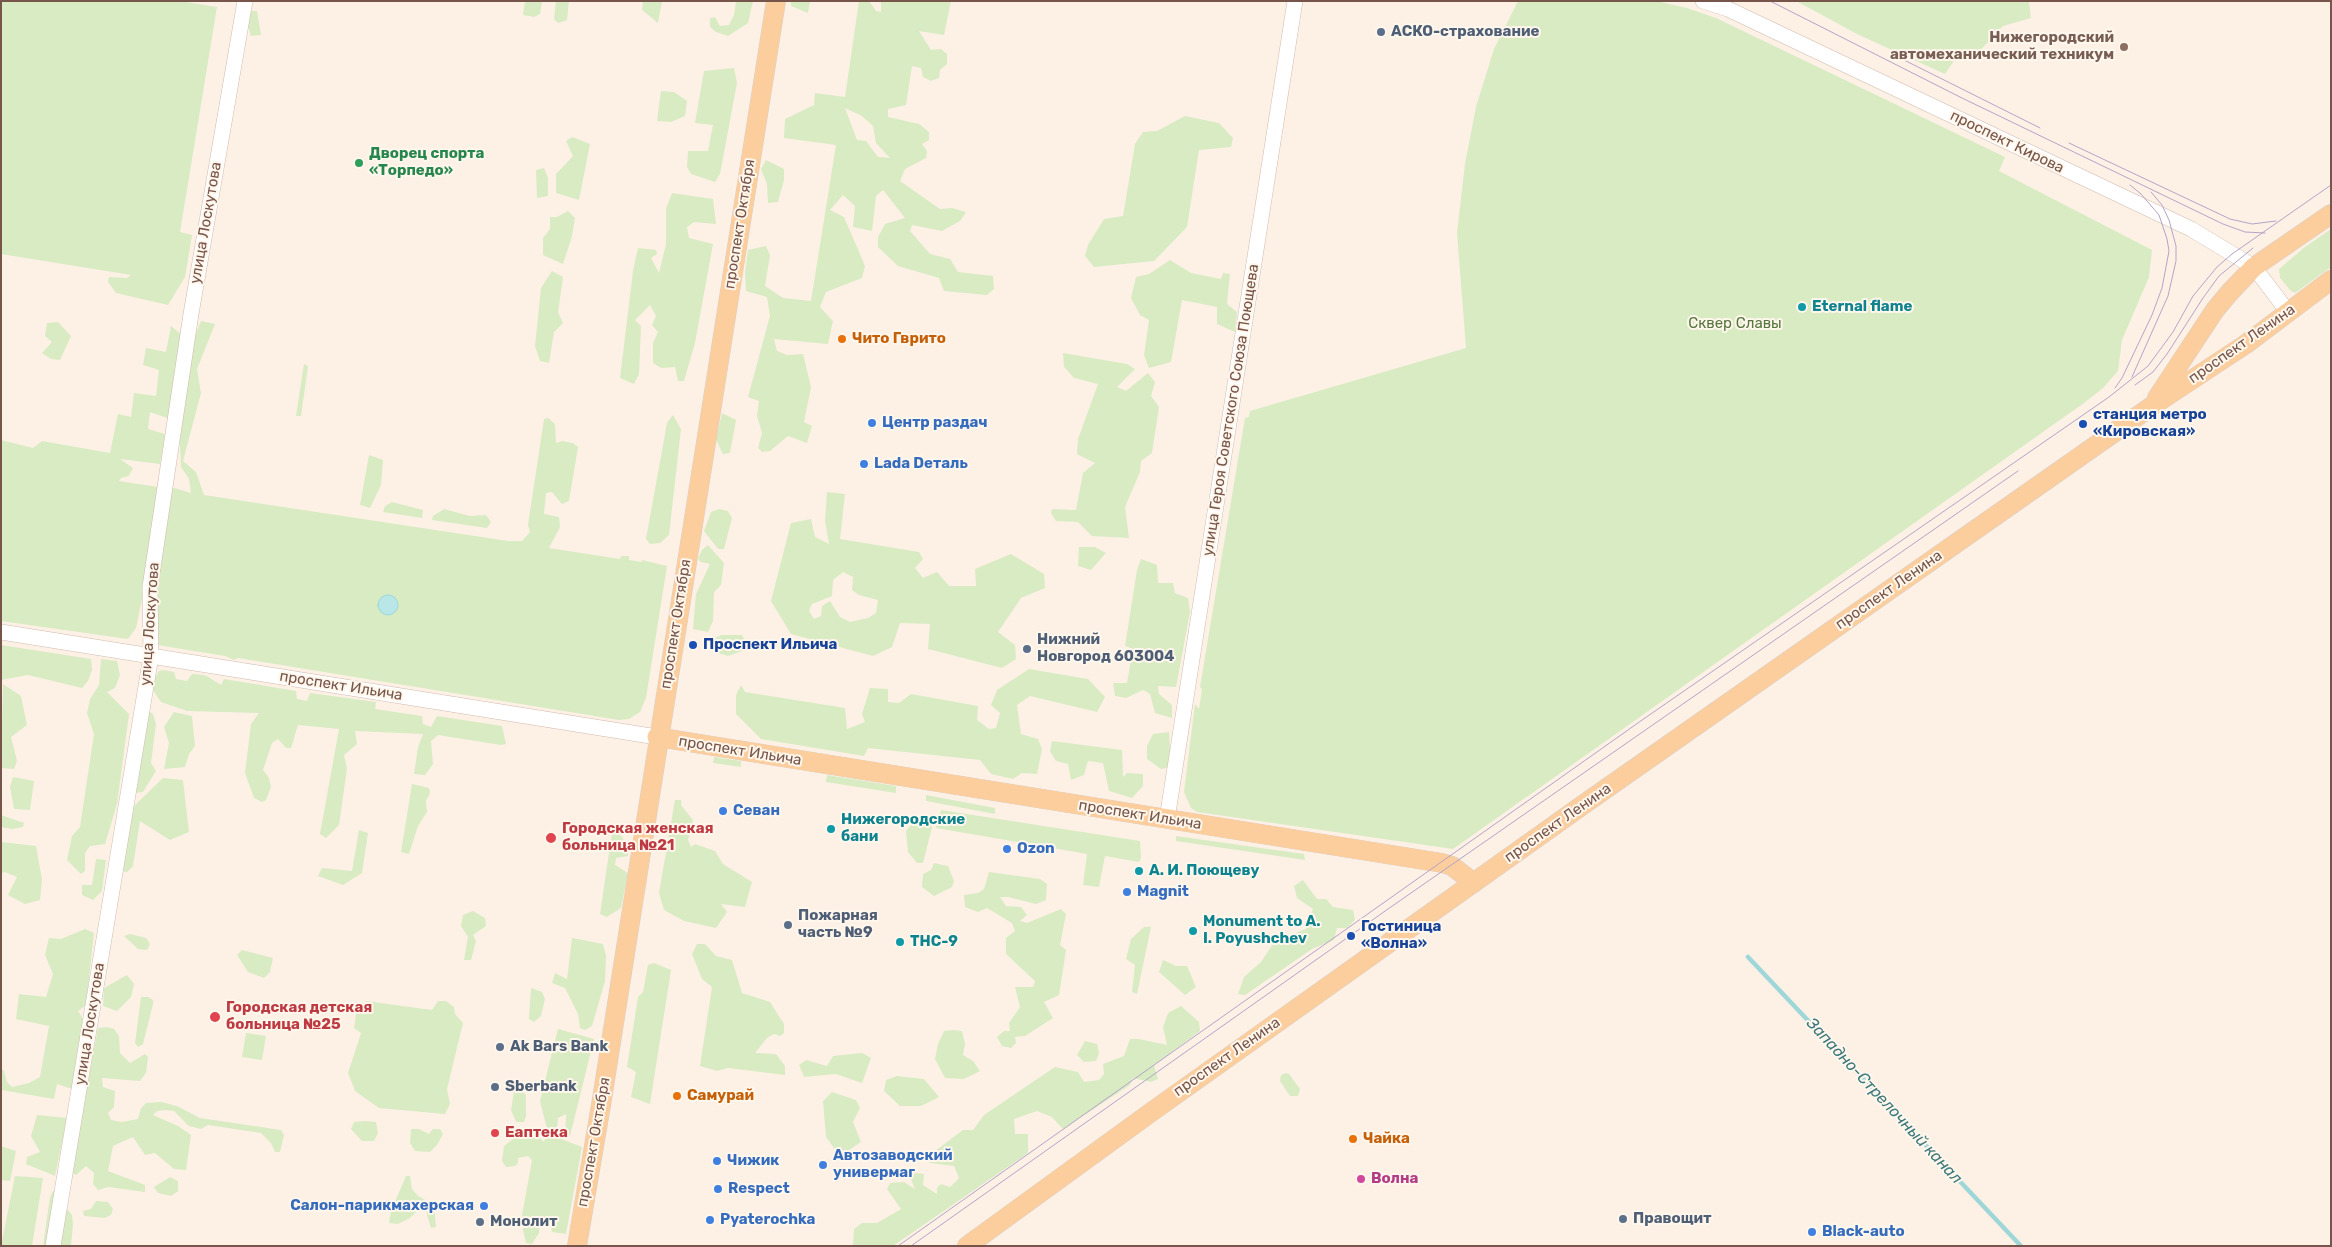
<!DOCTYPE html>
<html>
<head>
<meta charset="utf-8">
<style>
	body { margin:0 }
	#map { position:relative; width:2332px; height:1247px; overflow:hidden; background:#fdf1e6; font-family:Rubik,sans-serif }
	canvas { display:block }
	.frame { position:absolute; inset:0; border:2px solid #77554a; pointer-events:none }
</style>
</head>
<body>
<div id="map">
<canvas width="2332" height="1247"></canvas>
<div class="frame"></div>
</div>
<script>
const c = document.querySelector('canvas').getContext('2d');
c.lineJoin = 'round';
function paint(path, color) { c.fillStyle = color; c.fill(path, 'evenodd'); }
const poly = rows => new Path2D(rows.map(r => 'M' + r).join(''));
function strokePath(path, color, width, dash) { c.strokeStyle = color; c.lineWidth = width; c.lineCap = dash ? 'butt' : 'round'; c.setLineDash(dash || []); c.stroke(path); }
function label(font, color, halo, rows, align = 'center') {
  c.font = font + ' Rubik,sans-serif'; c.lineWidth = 4; c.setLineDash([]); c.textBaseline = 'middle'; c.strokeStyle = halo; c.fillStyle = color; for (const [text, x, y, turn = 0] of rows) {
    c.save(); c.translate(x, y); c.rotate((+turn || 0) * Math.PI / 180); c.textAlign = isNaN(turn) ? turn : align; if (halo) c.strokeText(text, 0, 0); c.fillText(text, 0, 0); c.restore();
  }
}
const green = poly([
	[1,1,180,1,217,7,180,232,192,235,185,277,168,305,116,293,108,282,109,277,127,278,131,275,1,254],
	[525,1,542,1,540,14,534,17,523,15],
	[556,1,569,1,567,20,558,23,554,19],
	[643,1,662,1,658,23,642,10],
	[736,1,753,1,748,23,728,36,716,32,710,27,710,18,715,17,720,26,729,25,734,15],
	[791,1,810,1,808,13,791,6],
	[859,1,869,1,876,11,881,12,881,1,951,1,944,35,919,31,931,50,941,49,947,54,947,64,940,70,939,78,931,81,923,77,921,68,912,66,906,105,888,109,888,117,919,124,929,132,929,140,922,144,927,151,926,158,905,169,900,181,940,209,952,208,966,212,960,221,942,231,912,225,910,231,930,254,950,259,958,272,993,276,994,289,987,295,944,291,939,278,898,266,878,247,878,237,885,224,905,218,883,190,876,196,872,231,853,227,855,206,843,195,830,210,844,217,865,266,862,278,826,292,820,307,833,321,828,344,774,339,777,351,787,355,803,354,811,387,804,422,812,426,807,443,788,436,770,451,762,452,758,448,762,433,757,416,759,401,748,397,770,316,767,297,746,291,745,273,748,250,766,246,770,255,765,286,783,298,811,301,836,145,784,138,785,119,814,105,815,93,845,97],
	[845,108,862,116,873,126,876,143,890,158,878,157,866,141,857,140],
	[1518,1,1656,1,1687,8,1716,18,2005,157,1999,171,2152,250,2149,277,2122,340,2118,371,2103,388,2084,403,1453,849,1197,812,1191,808,1184,792,1195,704,1199,709,1202,689,1200,687,1245,418,1249,417,1250,411,1466,348,1457,233,1465,164,1476,107,1494,49],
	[1796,1,2029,1,2031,18,2003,26,1973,58,1955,59,1945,74,1859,35],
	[248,11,257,11,261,35,251,36,247,23],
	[734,68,737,83,720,174,715,182,691,174,687,167,688,151,708,151,713,125,695,123,704,71],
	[661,91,674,92,687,101,685,116,671,122,657,121],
	[1185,116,1219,123,1233,138,1231,147,1199,150,1187,227,1154,261,1094,267,1085,256,1088,245,1104,219,1123,216,1135,144,1143,132,1157,131],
	[572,137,590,144,579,200,556,193,556,174,573,156,566,141],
	[766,160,784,169,784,180,778,202,768,203,767,184,761,169],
	[544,168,548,178,548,196,537,198,536,170],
	[672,193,713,199,716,224,694,222,687,227,689,238,713,244,695,343,684,381,678,381,675,367,661,368,653,363,653,343,658,332,652,325,656,316,650,305,635,320,641,326,639,374,634,384,620,378,633,271,638,248,656,250,657,254,651,258,659,273,666,244,666,209],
	[568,211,575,218,572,236,563,264,543,255,543,238,550,229,550,217,557,217],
	[2331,229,2331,267,2295,293,2291,291,2280,278,2279,269,2305,247],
	[1170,260,1191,273,1221,279,1223,273,1230,274,1227,304,1237,312,1235,332,1217,324,1217,307,1182,300,1171,362,1149,368,1144,355,1149,320,1140,315,1131,298,1136,277,1149,274],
	[552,271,563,277,558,312,563,323,554,332,549,363,540,361,535,346,541,288],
	[201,321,215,324,197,369,201,393,183,461,196,472,204,495,508,541,522,541,530,532,528,525,544,419,548,418,555,424,556,443,562,441,573,443,578,447,569,501,562,504,552,492,546,493,544,514,559,517,560,527,549,548,620,559,621,556,629,556,629,560,642,562,642,560,667,566,646,698,640,712,629,719,619,720,238,658,234,660,225,656,157,645,148,570,136,628,128,639,1,621,1,440,33,448,42,441,110,453,118,414,131,417,134,393,156,396,159,370,143,365,146,348,166,352,171,326,181,334,179,376],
	[150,412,179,422,181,467,189,479,191,493,171,487,158,487,119,481,121,478,129,476,133,468,120,459,160,464,165,434,148,429],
	[58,322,71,336,60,360,51,359,42,353,52,342,45,336,47,323],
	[1063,353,1127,364,1135,369,1117,387,1126,391,1148,373,1155,382,1151,396,1159,407,1152,453,1141,461,1140,472,1125,507,1129,538,1092,536,1078,522,1056,521,1051,513,1052,509,1076,510,1083,473,1095,463,1077,454,1078,439,1098,384,1074,378,1064,367],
	[304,364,308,366,301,416,296,416],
	[722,413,736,420,730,453,723,454,716,440],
	[673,415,681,429,669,535,660,543,650,544,646,539,667,423],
	[369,455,383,460,381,485,370,508,360,505],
	[827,492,845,494,840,539,919,552,923,559,915,568,923,578,937,572,949,586,976,586,975,569,1011,554,1044,574,1045,588,1021,598,998,632,1015,645,1016,659,1002,668,928,649,930,624,900,623,892,647,873,656,791,634,771,601,791,523,811,519,815,537,829,544,825,521],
	[843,572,853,577,852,590,859,595,878,600,876,613,868,618,850,622,840,617,830,601,822,606,821,616,814,619,809,611,812,604,832,596,833,580],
	[392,502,423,510,422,518,383,512,385,506],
	[444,509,470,516,486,515,491,522,487,528,432,520,433,516],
	[719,509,728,511,732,518,724,549,718,549,704,531,711,512],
	[708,545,724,563,721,585,714,592,713,621,708,632,693,629,696,594,710,564,701,562,698,559,702,550],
	[1079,547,1095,547,1106,553,1091,570,1078,566],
	[1141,559,1157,565,1158,583,1173,583,1175,593,1188,598,1190,612,1176,687,1158,686,1159,694,1172,705,1172,718,1155,713,1150,694,1143,690,1126,698,1115,696,1113,683,1127,683,1133,649,1125,646,1137,570],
	[721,635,742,635,746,642,742,651,728,656,709,650,706,643],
	[1,645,91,659,92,670,88,681,82,688,28,675,1,680],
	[101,659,117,661,120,675,115,688,107,692,129,714,117,804,105,844,90,846,85,853,85,871,81,874,67,860,72,836,80,827,94,734,87,713,90,699,99,685],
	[1029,669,1088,679,1105,697,1097,712,1030,696,1017,705,1021,734,1038,739,1042,749,1037,774,1022,773,1013,779,991,774,980,760,868,748,864,756,761,739,736,714,736,695,741,685,745,692,845,708,847,729,865,722,862,714,870,688,888,689,888,702,899,703,911,694,978,706,977,720,989,729,996,728,1000,713,991,705,997,690],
	[164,670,174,672,176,679,187,681,192,674,205,675,221,685,224,679,296,691,297,699,307,701,310,693,376,702,375,709,422,716,423,724,431,727,437,716,502,726,506,744,501,745,438,735,431,741,433,764,425,775,414,774,418,747,423,734,355,731,357,744,344,755,347,769,339,825,326,838,320,834,339,729,298,725,291,748,286,748,278,739,272,743,263,770,269,778,271,787,266,800,262,802,254,798,245,773,251,724,259,713,187,711,161,702,150,686,159,671],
	[3,684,21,696,27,725,11,737,17,761,14,769,1,768],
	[147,710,153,714,156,724,151,763,156,771,143,792,135,793],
	[174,712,192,716,195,746,189,754,185,767,164,769,169,743,164,727],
	[1169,732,1171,767,1161,769,1147,759,1147,746,1153,734],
	[1052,741,1122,750,1123,777,1127,773,1143,774,1143,786,1132,798,1109,791,1103,763,1088,761,1084,775,1071,780,1068,764,1056,761,1050,751],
	[714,757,741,761,741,767,713,763],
	[827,775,896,786,896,793,826,782],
	[13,777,34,781,30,810,14,809,10,787],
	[163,778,183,780,189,832,170,840,140,821,133,866,127,872,120,871,133,807],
	[412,784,429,788,430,793,426,801,427,812,418,826,409,854,401,852],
	[926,795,995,808,995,814,926,801],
	[675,800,681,800,681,805,693,820,688,840,691,847,695,844,715,851,723,864,752,882,745,907,721,904,727,912,716,928,684,921,664,910,659,893],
	[941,810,1140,841,1141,858,1139,862,1105,856,1099,887,1083,885,1087,854,936,828],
	[1,815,24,823,23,827,12,829,1,827],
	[918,816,928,818,933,823,923,863,917,863,908,852,906,831],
	[359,830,368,833,362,873,343,885,318,876,322,868,352,871],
	[612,833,620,834,628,847,628,856,616,858,615,865,628,873,621,908,607,917,600,914],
	[1176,836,1304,854,1305,860,1176,841],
	[1,842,36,846,42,880,40,900,25,904,8,895,17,877,5,872,1,873],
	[96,859,106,860,102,891,93,900,82,895,82,885,92,885],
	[934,863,948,866,954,881,952,887,934,896,922,887,923,874,931,870],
	[989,872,1040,879,1047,884,1046,900,1036,904,1008,897,1000,897,1006,906,1021,907,1027,915,1020,921,1027,923,1061,909,1066,914,1060,945,1066,950,1059,995,1044,1002,1053,1018,1025,1036,1015,1037,1016,1043,1011,1048,1002,1046,997,1037,1004,1031,1010,1031,1009,1023,1020,1007,1015,987,1033,987,1035,981,1006,954,1006,938,1015,931,1012,923,987,908,978,912,965,907,964,895,978,893,984,889],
	[1303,880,1317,899,1326,899,1333,907,1353,910,1355,920,1347,928,1337,928,1334,940,1312,949,1245,995,1238,994,1244,977,1261,962,1275,941,1306,929,1313,909,1297,898,1294,886],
	[473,911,485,918,486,926,473,935,476,941,471,960,464,960,468,937,461,926,463,915],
	[1144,927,1151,927,1137,994,1132,992,1135,965,1126,959,1131,939],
	[85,929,94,933,86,1005,78,1011,83,1019,72,1089,57,1084,54,1099,1,1090,1,1068,4,1071,7,1082,12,1087,29,1083,40,1077,49,1026,16,1019,19,994,46,997,53,974,45,955,49,938,61,939],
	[130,934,146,938,150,944,147,950,138,949,124,936],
	[572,938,603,944,606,956,605,981,592,1026,585,1030,580,1028,578,1014,565,988,552,983,555,973,567,979],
	[697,944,705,944,716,956,732,960,742,993,770,1002,784,1024,784,1033,780,1036,774,1034,767,1038,755,1053,776,1054,785,1066,785,1075,728,1068,717,1071,700,1066,712,987,702,979,692,954],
	[242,950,273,958,270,972,264,978,248,972,237,955],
	[1163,960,1176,966,1187,966,1196,987,1185,995,1159,972],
	[654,963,671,970,650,1104,631,1097,636,1072,627,1067,638,997,643,992,648,965],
	[127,975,134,984,131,997,117,1011,103,1006,104,988],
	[531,988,542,992,545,999,541,1016,534,1022,529,1019],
	[141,997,148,997,153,1000,153,1004,143,1044,138,1047,135,1043],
	[366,1001,432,1010,438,1001,446,1001,454,1007,455,1014,463,1023,447,1089,450,1104,445,1114,379,1108,355,1091,348,1073,361,1033,354,1028,357,1008,365,1009],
	[1181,1006,1199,1022,1200,1031,1154,1065,1158,1079,1151,1082,1133,1078,1130,1085,1063,1129,1052,1117,1037,1111,1014,1119,1015,1134,1028,1134,1028,1153,893,1246,853,1246,854,1229,862,1223,877,1223,901,1209,887,1189,890,1183,904,1182,915,1189,911,1179,915,1173,924,1174,923,1185,937,1194,937,1188,941,1184,950,1187,959,1178,954,1166,930,1163,927,1157,963,1130,973,1130,984,1115,1055,1067,1078,1072,1084,1082,1099,1080,1104,1074,1103,1064,1124,1056,1130,1039,1139,1039,1167,1045,1163,1027,1168,1013],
	[107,1027,114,1029,119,1036,120,1053,130,1063,145,1054,148,1057,146,1073,140,1081,102,1078,103,1087,115,1091,114,1107,108,1113,111,1120,122,1122,138,1119,141,1108,146,1103,161,1102,177,1106,200,1118,281,1130,284,1135,280,1152,275,1152,271,1143,261,1133,208,1125,201,1129,189,1126,174,1111,165,1110,157,1111,153,1115,178,1126,191,1135,186,1170,174,1169,155,1153,145,1155,133,1137,113,1146,108,1171,145,1185,145,1192,108,1187,98,1190,93,1184,94,1173,86,1166,76,1175,71,1172,98,1028],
	[558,1029,594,1039,570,1136,565,1138,566,1114,558,1118,556,1137,582,1147,566,1234,552,1232,550,1223,540,1219,539,1233,532,1244,526,1243,521,1221,532,1160,528,1156,518,1158,518,1163,515,1166,506,1167,502,1161,504,1146,517,1136,537,1135,544,1142,547,1129,540,1101],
	[953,1030,962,1031,965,1044,963,1055,973,1061,980,1071,964,1079,945,1078,935,1059,938,1044,944,1031],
	[246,1033,266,1036,262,1060,242,1057],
	[1085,1041,1097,1044,1099,1053,1096,1061,1084,1062,1077,1055],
	[862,1053,871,1058,862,1083,836,1074,804,1077,799,1065,806,1060,827,1066,833,1056],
	[1286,1073,1289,1074,1300,1089,1298,1096,1290,1096,1280,1081,1281,1075],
	[897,1076,924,1079,939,1097,921,1106,900,1106,884,1091,886,1080],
	[520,1089,526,1095,526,1116,524,1122,516,1122,511,1110,514,1091],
	[832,1092,856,1100,860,1108,853,1122,861,1142,840,1156,826,1137,823,1101],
	[37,1115,67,1118,55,1176,26,1164,27,1157,40,1152,31,1136],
	[365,1121,376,1122,378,1133,374,1141,362,1141,351,1129,354,1122],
	[411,1129,419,1129,429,1134,433,1129,440,1129,443,1134,437,1145,430,1152,415,1151,410,1143],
	[1,1146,16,1151,10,1181,1,1180],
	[15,1176,43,1178,32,1246,1,1246],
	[406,1176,410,1176,412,1189,418,1196,434,1205,436,1227,431,1228,425,1208,418,1210,410,1218,398,1224,389,1223,391,1211],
	[170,1177,178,1181,178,1191,171,1196,158,1193,154,1187],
	[53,1191,64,1193,64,1205,72,1215,73,1224,71,1246,43,1246,50,1197],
	[96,1201,108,1202,113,1209,111,1215,105,1218,84,1216,83,1211,91,1209]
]);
const water = poly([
	'378 605a10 10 0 1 1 20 0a10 10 0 1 1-20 0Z'
]);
const stream = poly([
	[1748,957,2021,1246]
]);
const minor = poly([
	[1703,1,1728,9,2191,229,2254,267,2288,312],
	[1,632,657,737],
	[1167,819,1295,1],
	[53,1246,151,656,150,587,191,314,245,1]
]);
const major = poly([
	[2157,398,2215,310,2230,292,2254,267,2331,214],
	[657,737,1442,863,1452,866,1474,883],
	[577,1246,601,1105,776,1],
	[967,1246,1150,1113,1587,802,2152,406,2246,344,2331,280]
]);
const tram = poly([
	[1770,1,1962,98,2223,224,2245,232,2265,233],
	[1904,60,2040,128],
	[2069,143,2230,219,2252,224,2276,221],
	[2132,377,2168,296,2176,261,2176,246,2169,220,2162,205,2151,192],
	[2135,385,2153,372,2167,354,2203,298,2219,276,2253,248],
	[2115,388,2122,378,2152,315,2162,288,2169,251,2167,239,2159,215,2141,194,2130,185],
	[898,1246,1645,718,2109,397,2148,366,2173,332,2193,296,2217,267,2232,254,2331,185],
	[911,1246,1388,909,2018,471]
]);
const markers = [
	[1381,32,5,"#5c6f8a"],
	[2124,47,5,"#8d6e63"],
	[359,163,5,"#2e9e5b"],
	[1802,307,5,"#0f9aa8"],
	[842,339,5,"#e8710a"],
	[872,423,5,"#3f7fe0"],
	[2083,424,5,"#1a4fb4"],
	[864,464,5,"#3f7fe0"],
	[693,645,5,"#1a4fb4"],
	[1027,649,5,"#5c6f8a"],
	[723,811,5,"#3f7fe0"],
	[831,829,5,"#0f9aa8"],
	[551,838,6,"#e0444e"],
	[1007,849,5,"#3f7fe0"],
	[1139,871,5,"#0f9aa8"],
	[1127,892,5,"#3f7fe0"],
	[788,925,5,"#5c6f8a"],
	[1193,931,5,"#0f9aa8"],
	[1351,936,5,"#1a4fb4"],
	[900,942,5,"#0f9aa8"],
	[215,1017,6,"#e0444e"],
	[500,1047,5,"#5c6f8a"],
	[495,1087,5,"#5c6f8a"],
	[677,1096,5,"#e8710a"],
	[495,1133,5,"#e0444e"],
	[1353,1139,5,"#e8710a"],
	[717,1161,5,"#3f7fe0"],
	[823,1165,5,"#3f7fe0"],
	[1361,1179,5,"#d1479c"],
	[718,1189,5,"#3f7fe0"],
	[484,1206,5,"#3f7fe0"],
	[1623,1219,5,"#5c6f8a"],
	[710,1220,5,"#3f7fe0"],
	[480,1222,5,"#5c6f8a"],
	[1812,1232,5,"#3f7fe0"]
];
const serviceNames = [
	["АСКО-страхование",1391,32],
	["Нижний",1037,640],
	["Новгород 603004",1037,657],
	["Пожарная",798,916],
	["часть №9",798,933],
	["Ak Bars Bank",510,1047],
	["Sberbank",505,1087],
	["Правощит",1633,1219],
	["Монолит",490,1222]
];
const educationNames = [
	["Нижегородский",2114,38],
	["автомеханический техникум",2114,55]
];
const streetNames = [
	["проспект Кирова",2007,142,26],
	["улица Лоскутова",206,223,-80],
	["проспект Октября",740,224,-81],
	["проспект Ленина",2242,344,-35],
	["улица Героя Советского Союза Поющева",1231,410,-81],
	["проспект Ленина",1889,590,-35],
	["улица Лоскутова",150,624,-86],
	["проспект Октября",676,624,-81],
	["проспект Ильича",341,686,9],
	["проспект Ильича",740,751,9],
	["проспект Ильича",1140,815,9],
	["проспект Ленина",1558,823,-35],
	["улица Лоскутова",90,1024,-81],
	["проспект Ленина",1227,1057,-35],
	["проспект Октября",594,1142,-80]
];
const leisureNames = [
	["Дворец спорта",369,154],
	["«Торпедо»",369,171]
];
const cultureNames = [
	["Eternal flame",1812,307],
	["Нижегородские",841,820],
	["бани",841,837],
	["А. И. Поющеву",1149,871],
	["Monument to A.",1203,922],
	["I. Poyushchev",1203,939],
	["ТНС-9",910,942]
];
const parkNames = [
	["Сквер Славы",1735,324]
];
const foodNames = [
	["Чито Гврито",852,339],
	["Самурай",687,1096],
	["Чайка",1363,1139]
];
const transitNames = [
	["станция метро",2093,415],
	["«Кировская»",2093,432],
	["Проспект Ильича",703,645],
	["Гостиница",1361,927],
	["«Волна»",1361,944]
];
const shopNames = [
	["Центр раздач",882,423],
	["Lada Dеталь",874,464],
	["Севан",733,811],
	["Ozon",1017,849],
	["Magnit",1137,892],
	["Автозаводский",833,1156],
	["универмаг",833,1173],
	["Чижик",727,1161],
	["Respect",728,1189],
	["Салон-парикмахерская",474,1206,"right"],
	["Pyaterochka",720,1220],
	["Black-auto",1822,1232]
];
const healthNames = [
	["Городская женская",562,829],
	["больница №21",562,846],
	["Городская детская",226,1008],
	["больница №25",226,1025],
	["Еаптека",505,1133]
];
const hotelNames = [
	["Волна",1371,1179]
];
const waterNames = [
	["Западно-Стрелочный канал",1884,1101,47]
];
paint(green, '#d8ebc3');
paint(water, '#b9e6e7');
strokePath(water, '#9fd7d9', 1);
strokePath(stream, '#9fd7d9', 4.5);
strokePath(minor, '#d1baae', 16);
strokePath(major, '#d9cfcc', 20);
strokePath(minor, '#fff', 15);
strokePath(major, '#fcce9d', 19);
strokePath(tram, '#b3a3c7', 1);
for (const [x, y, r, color] of markers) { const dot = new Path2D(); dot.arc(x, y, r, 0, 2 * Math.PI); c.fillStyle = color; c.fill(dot); strokePath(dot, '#fff6ec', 2); }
label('bold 15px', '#4e5e75', '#fff6ec', serviceNames, 'left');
label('bold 15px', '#785e54', '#fff6ec', educationNames, 'right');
label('15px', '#77554a', '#fff6ec', streetNames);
label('bold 15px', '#27864d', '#fff6ec', leisureNames, 'left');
label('bold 15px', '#0d838f', '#fff6ec', cultureNames, 'left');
label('15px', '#56773f', '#fff6ec', parkNames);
label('bold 15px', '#c56008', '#fff6ec', foodNames, 'left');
label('bold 15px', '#164399', '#fff6ec', transitNames, 'left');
label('bold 15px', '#366cbe', '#fff6ec', shopNames, 'left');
label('bold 15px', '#be3a42', '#fff6ec', healthNames, 'left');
label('bold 15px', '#b23c85', '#fff6ec', hotelNames, 'left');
label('italic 16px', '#3c797c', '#fff6ec', waterNames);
</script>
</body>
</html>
